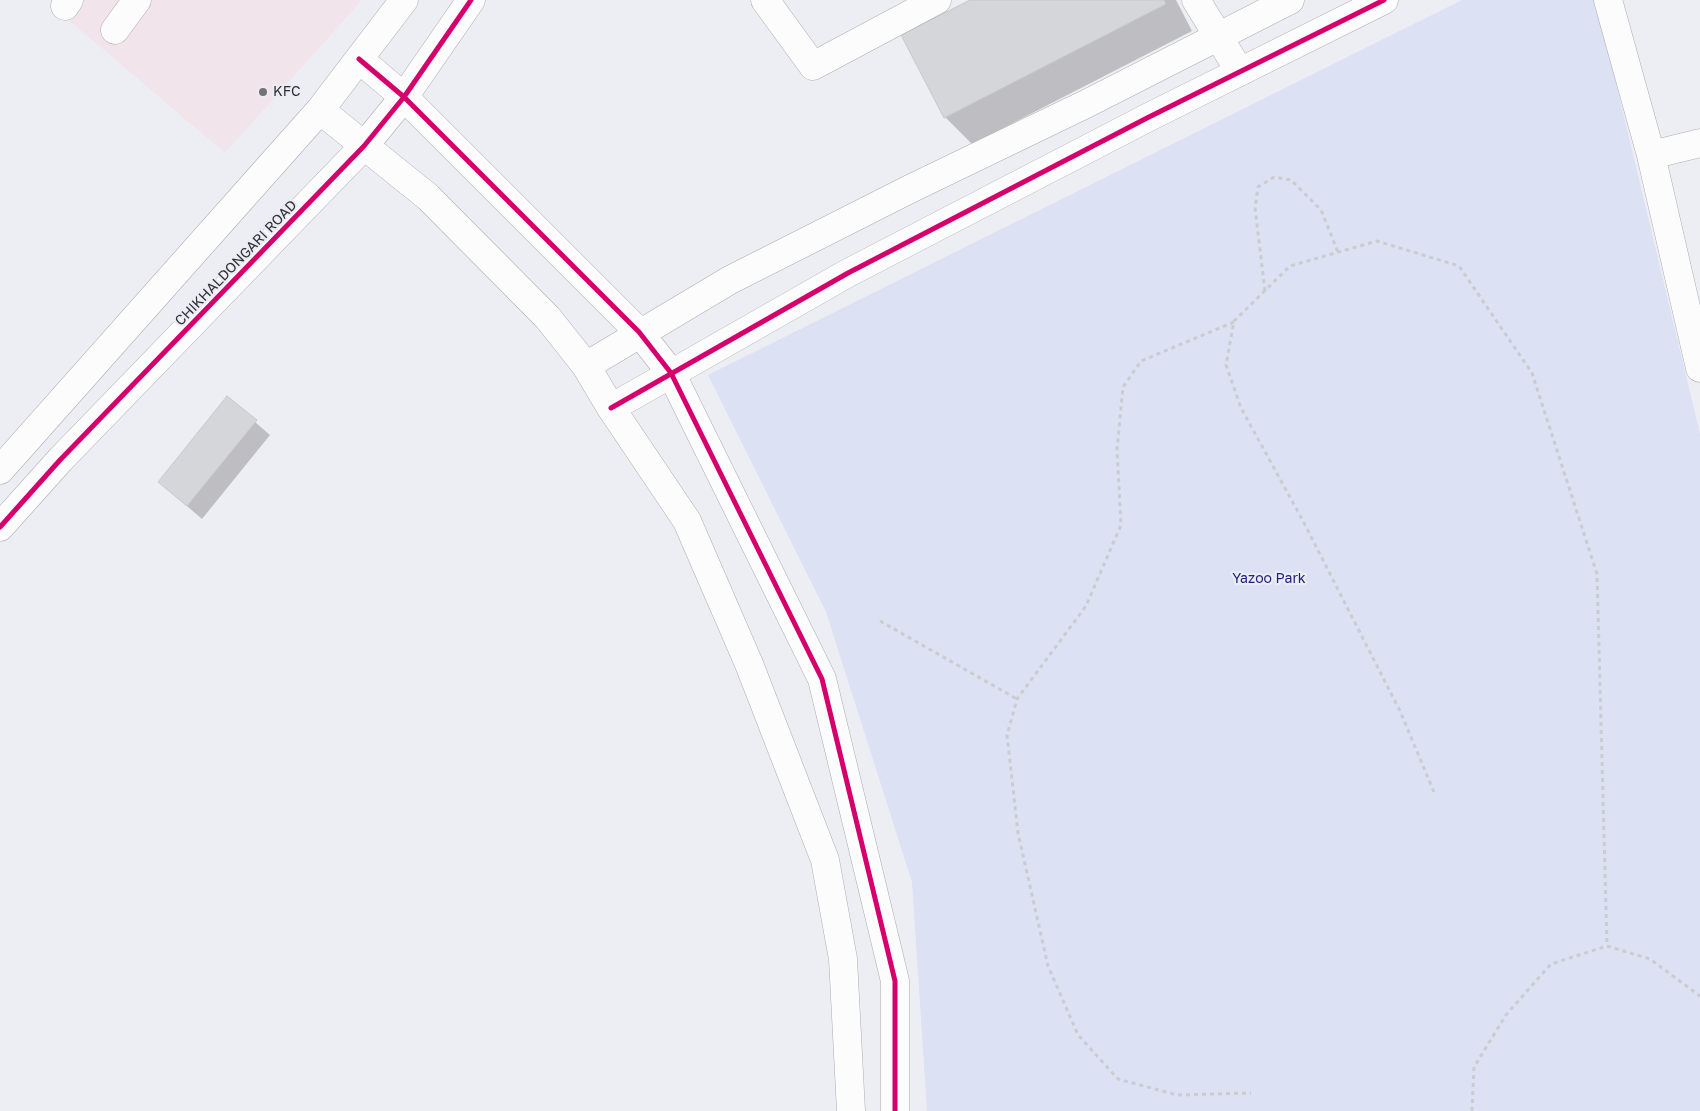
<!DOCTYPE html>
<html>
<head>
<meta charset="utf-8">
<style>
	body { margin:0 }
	canvas { display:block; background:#edeef3 }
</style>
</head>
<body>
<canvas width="1700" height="1111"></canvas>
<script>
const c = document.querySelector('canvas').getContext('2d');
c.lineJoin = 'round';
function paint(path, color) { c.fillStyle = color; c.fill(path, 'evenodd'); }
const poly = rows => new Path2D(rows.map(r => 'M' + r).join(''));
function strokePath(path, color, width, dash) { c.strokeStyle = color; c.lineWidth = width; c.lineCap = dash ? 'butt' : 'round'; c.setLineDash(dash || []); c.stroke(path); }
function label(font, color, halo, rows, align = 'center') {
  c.font = font + ' "Golos Text",sans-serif'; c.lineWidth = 4.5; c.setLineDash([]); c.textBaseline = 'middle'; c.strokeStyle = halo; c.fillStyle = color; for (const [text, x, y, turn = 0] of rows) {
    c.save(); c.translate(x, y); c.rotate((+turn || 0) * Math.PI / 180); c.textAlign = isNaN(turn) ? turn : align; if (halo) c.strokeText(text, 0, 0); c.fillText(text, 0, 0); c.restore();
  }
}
const commercial = poly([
	[78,0,362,0,225,153,65,17]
]);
const green = poly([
	[1462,0,1596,0,1700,434,1700,1111,927,1111,912,882,826,612,708,375]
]);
const shadow = poly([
	[973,0,1176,0,1192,31,972,144,945,117],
	[227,398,270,435,202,519,159,482]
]);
const building = poly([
	[970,0,1164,0,1166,4,944,118,901,35,970,0],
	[227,396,257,420,187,506,158,482,227,396]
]);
const path = poly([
	[1265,291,1255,208,1258,187,1274,177,1291,180,1321,210,1338,252],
	[1234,322,1141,361,1123,387,1117,450,1121,525,1086,606,1017,699,1007,735,1018,833,1048,966,1078,1035,1118,1079,1177,1095,1251,1093],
	[880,621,1017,699],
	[1434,792,1400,711,1302,519,1241,408,1226,365,1234,321,1290,266,1377,241,1459,266,1532,373,1597,574,1607,946],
	[1472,1111,1474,1067,1506,1015,1551,964,1607,946,1650,959,1700,996]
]);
const minor = poly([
	[765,0,813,66,937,0],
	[1196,0,1240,72],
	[1608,0,1651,155],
	[65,6,69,0],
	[115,30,137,0],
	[359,59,404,97,639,332,671,373,822,679,895,981,895,1111],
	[320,110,428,197,548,318,586,366,611,408,687,521,749,664,825,860,843,959,851,1111],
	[1700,143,1651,155,1700,368],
	[586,366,730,280,910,189,1088,103,1290,0],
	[611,408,848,273,1147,118,1384,0],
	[0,470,320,110,404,0],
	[0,527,60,460,364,146,404,97,471,0]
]);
const cycleway = poly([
	[359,59,404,97,639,332,671,373,822,679,895,981,895,1111],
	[611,408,848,273,1147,118,1384,0],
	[0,527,60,460,364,146,404,97,471,0]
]);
const markers = [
	[263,92,5,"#727377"]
];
const poiNames = [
	["KFC",273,92]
];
const streetNames = [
	["CHIKHALDONGARI ROAD",236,263,-46]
];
const parkNames = [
	["Yazoo Park",1269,579]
];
paint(commercial, '#f2e4eb');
paint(green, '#dce1f3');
paint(shadow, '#0003');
paint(building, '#d5d6d9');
strokePath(building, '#c7c8cb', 1);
strokePath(minor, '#acadb0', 29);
strokePath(path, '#cbcccf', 3, [4, 4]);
strokePath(minor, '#fcfcfd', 28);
strokePath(cycleway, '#d6006c', 5);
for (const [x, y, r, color] of markers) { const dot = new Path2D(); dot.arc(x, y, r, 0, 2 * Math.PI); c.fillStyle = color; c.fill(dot); strokePath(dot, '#ebedf5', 2); }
label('14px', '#303134', '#ebedf5', poiNames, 'left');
label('14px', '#303134', '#ebedf5', streetNames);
label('14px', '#212081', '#ebedf5', parkNames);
</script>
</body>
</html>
